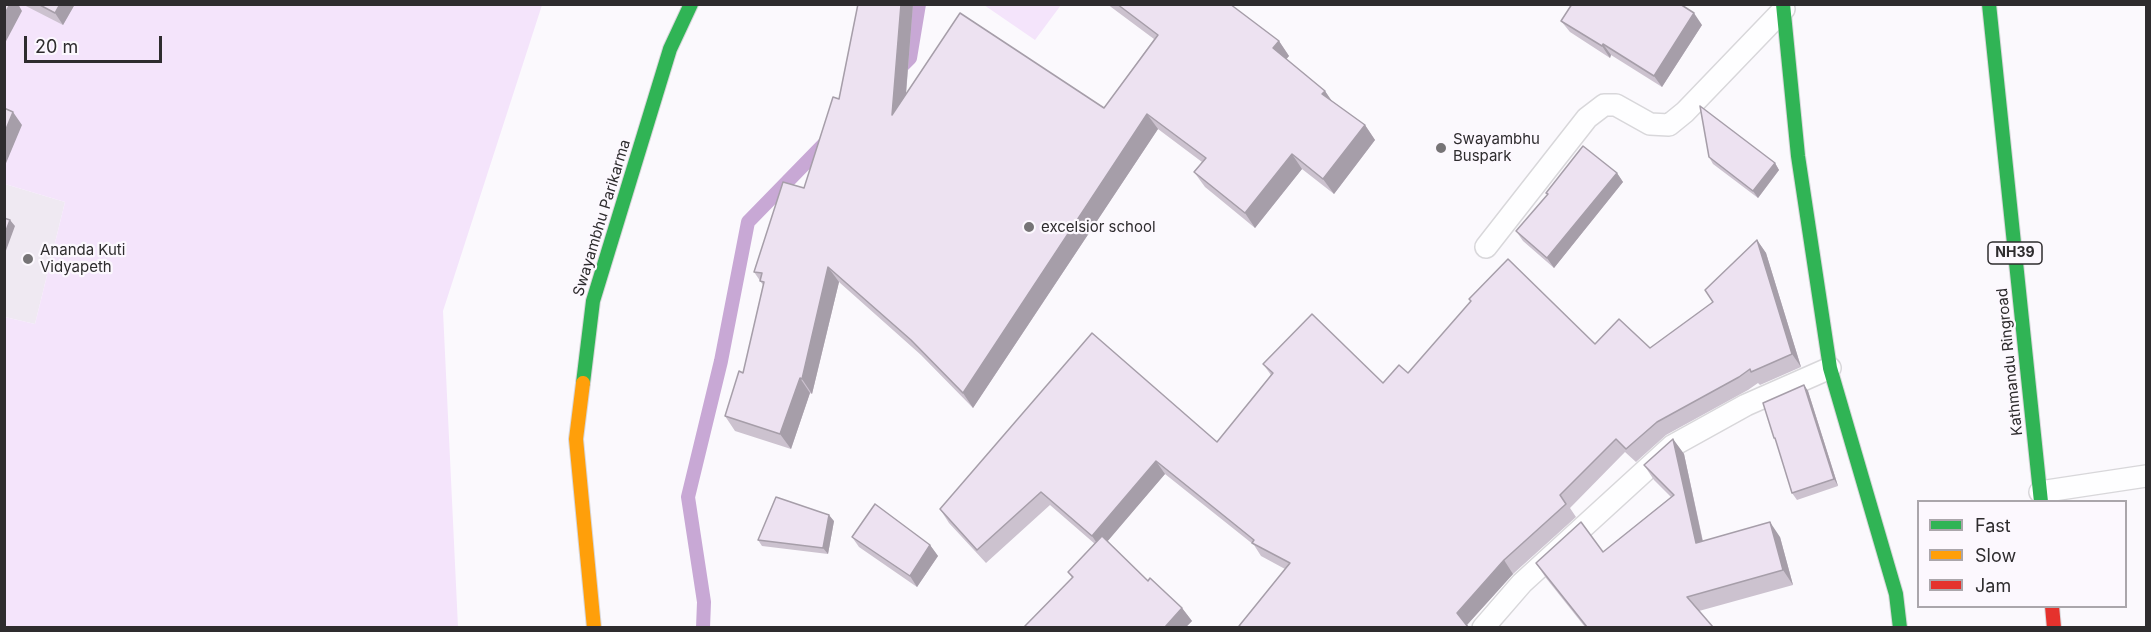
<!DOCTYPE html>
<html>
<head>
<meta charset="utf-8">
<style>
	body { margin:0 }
	#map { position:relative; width:2151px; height:632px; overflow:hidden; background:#fbf9fd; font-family:Inter,sans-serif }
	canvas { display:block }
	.frame { position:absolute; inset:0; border:6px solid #2e2c2e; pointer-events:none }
	.legend { position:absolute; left:1917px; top:500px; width:210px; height:108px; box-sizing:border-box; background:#fcf8fe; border:2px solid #aaa6ab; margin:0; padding:8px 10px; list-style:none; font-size:18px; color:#2e2c2e }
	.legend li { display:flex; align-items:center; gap:12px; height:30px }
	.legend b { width:30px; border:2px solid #aaa6ab }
	.scale { position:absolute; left:24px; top:36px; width:138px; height:27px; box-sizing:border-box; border:3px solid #2e2c2e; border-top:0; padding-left:8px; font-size:18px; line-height:21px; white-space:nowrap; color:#2e2c2e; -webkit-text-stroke:4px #fcf8fe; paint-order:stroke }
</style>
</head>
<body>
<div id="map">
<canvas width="2151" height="632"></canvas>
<div class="frame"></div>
<ul class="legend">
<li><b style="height:8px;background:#30b455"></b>Fast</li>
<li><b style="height:8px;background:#ff9f0a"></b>Slow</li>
<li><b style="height:8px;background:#e5322d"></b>Jam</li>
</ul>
<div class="scale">20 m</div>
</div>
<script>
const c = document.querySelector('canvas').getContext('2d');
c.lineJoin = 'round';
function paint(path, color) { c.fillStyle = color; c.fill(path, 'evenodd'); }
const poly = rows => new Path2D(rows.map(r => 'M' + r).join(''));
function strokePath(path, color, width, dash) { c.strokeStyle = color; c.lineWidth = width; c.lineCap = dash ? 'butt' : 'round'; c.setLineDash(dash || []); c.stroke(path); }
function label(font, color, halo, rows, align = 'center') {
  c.font = font + ' Inter,sans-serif'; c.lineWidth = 4.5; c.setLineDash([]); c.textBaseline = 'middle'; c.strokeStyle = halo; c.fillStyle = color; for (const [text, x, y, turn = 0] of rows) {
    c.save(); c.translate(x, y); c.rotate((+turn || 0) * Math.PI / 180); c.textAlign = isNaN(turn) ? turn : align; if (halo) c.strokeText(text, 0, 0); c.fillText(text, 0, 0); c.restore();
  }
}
const built = poly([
	[5,184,65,202,35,324,5,317]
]);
const green = poly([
	[4,5,542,5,443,311,458,627,5,627,5,317,35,324,65,202,5,184],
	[984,5,1061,5,1035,40]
]);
const stream = poly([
	[897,71,910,58,919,4],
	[703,628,704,602,688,497,721,361,748,222,828,140]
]);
const lane = poly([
	[1486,247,1587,118,1604,105,1616,105,1650,124,1669,125,1685,112,1784,9],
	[2040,492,2146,476],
	[1483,628,1522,583,1672,446,1746,405,1830,368]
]);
const fast = poly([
	[1783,4,1798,156,1830,368,1896,594,1900,628],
	[1989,4,2041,502],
	[583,383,593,301,670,49,691,4]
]);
const slow = poly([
	[583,383,576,439,594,628]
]);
const jam = poly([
	[2052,606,2054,628]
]);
const wall = poly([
	[22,4,75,4,63,25],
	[857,4,913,4,906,95,1104,108,1154,39,1107,4,1230,4,1279,41,1289,56,1286,59,1325,91,1332,101,1365,125,1375,140,1334,194,1302,169,1255,228,1205,187,1194,172,1202,162,1158,129,973,408,921,355,839,282,812,394,810,393,791,449,735,431,725,416,743,373,763,285,754,272,804,188,839,99,858,5],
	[1561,21,1702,25,1662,87,1611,55,1610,58,1570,32],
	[1709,157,1775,163,1779,170,1758,198,1713,164],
	[1617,173,1623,182,1554,268,1523,241,1516,231],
	[1757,240,1766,253,1801,367,1760,385,1758,383,1748,390,1666,435,1636,462,1625,452,1570,508,1576,517,1513,574,1467,625,1468,627,1240,627,1239,626,1285,569,1261,556,1254,545,1165,474,1107,541,1148,581,1182,608,1192,621,1186,627,1024,627,1072,578,1068,572,1095,544,1050,505,986,563,949,523,940,509,1217,442,1271,375,1263,364,1383,383,1408,373,1471,302,1469,299,1595,344,1650,348,1713,302],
	[1804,385,1808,391,1838,486,1797,500,1792,493,1777,443,1774,438],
	[1673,439,1684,454,1703,541,1780,537,1793,585,1699,611,1713,627,1585,627,1546,578,1536,563,1603,552,1671,497,1654,480,1644,465],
	[834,521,828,554,762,546,758,540],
	[852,537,930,545,938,556,917,587,859,547]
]);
const shadedWall = poly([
	[10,4,18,4,22,11,4,45,4,15],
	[60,4,75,4,63,25,55,13],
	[901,4,913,4,903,130,892,115],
	[1694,13,1702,25,1662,87,1654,76],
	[1279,41,1289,56,1283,63,1273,48],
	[1603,44,1611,55,1610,58,1602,46],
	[1325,91,1335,106,1322,94],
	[13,112,22,125,4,168,4,134],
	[1147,114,1158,129,973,408,963,393],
	[1365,125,1375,140,1334,194,1323,179],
	[1292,154,1302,169,1255,228,1245,213],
	[1775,163,1779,170,1758,198,1753,191],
	[1617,173,1623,182,1554,268,1547,258],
	[10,220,15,226,4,256,4,236],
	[1757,240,1766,253,1801,367,1792,354],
	[828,267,839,282,812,394,802,379],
	[800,378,810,393,791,449,780,434],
	[1804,385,1808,391,1838,486,1834,479],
	[1673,439,1684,454,1706,557,1696,543],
	[1156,461,1165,474,1101,549,1092,536],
	[829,515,834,521,828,554,823,548],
	[1770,522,1780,537,1793,585,1783,570],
	[930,545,938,556,917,587,910,576],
	[1504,560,1513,574,1466,626,1457,613],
	[1182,608,1192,621,1186,627,1165,627]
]);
const building = poly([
	[4,4,10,4,4,15,4,4],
	[38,4,60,4,55,13,38,4],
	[858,4,901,4,892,115,960,13,1104,108,1158,35,1117,4,1230,4,1279,41,1273,48,1325,91,1322,94,1365,125,1323,179,1292,154,1245,213,1194,172,1206,158,1147,114,963,393,911,340,828,267,802,379,800,378,780,434,725,416,739,371,743,373,764,282,760,281,762,273,754,272,783,182,804,188,833,97,839,99,858,4],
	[1572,4,1680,4,1694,13,1654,76,1603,44,1602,46,1561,21,1572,4],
	[1700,106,1775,163,1753,191,1709,157,1700,106],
	[4,108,13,112,4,134,4,108],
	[1583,146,1617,173,1547,258,1516,231,1548,194,1546,193,1583,146],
	[4,218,10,220,4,236,4,218],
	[1757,240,1792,354,1751,372,1750,369,1739,377,1657,422,1626,449,1616,439,1560,495,1566,504,1504,560,1457,613,1468,627,1241,627,1239,626,1290,563,1252,543,1254,540,1156,461,1092,536,1041,492,977,550,940,509,1092,333,1217,442,1273,373,1263,364,1312,314,1383,383,1399,365,1408,373,1471,301,1469,299,1508,259,1595,344,1619,319,1650,348,1713,302,1705,290,1757,240],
	[1804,385,1834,479,1792,493,1775,438,1774,438,1763,403,1804,385],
	[1673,439,1696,543,1770,522,1783,570,1687,597,1713,627,1587,627,1536,563,1581,522,1603,552,1674,495,1644,465,1673,439],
	[776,497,829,515,823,548,758,540,776,497],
	[875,504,930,545,910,576,852,537,875,504],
	[1102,536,1148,581,1150,578,1182,608,1165,627,1024,627,1073,577,1068,572,1102,536]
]);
const markers = [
	[1441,148,6,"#767476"],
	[1029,227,6,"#767476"],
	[28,259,6,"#767476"]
];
const shields = [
	[2015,253,54]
];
const shieldNames = [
	["NH39",2015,253]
];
const poiNames = [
	["Swayambhu",1453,139],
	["Buspark",1453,156],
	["excelsior school",1041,227],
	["Ananda Kuti",40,250],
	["Vidyapeth",40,267]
];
const streetNames = [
	["Swayambhu Parikarma",602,218,-73],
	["Kathmandu Ringroad",2010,362,-96]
];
paint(built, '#efe9f2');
paint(green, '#f4e4fb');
strokePath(stream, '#c8a8d5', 14);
strokePath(lane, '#d8d7da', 24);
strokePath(fast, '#d8d7da', 16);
strokePath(slow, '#d8d7da', 16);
strokePath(jam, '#d8d7da', 16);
strokePath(lane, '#fefeff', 21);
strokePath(fast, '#30b455', 14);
strokePath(slow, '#ff9f0a', 14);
strokePath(jam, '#e5322d', 14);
paint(wall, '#ccc2cf');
paint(shadedWall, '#a69ea9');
paint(building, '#ede2f1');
strokePath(building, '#a69ea9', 1.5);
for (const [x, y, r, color] of markers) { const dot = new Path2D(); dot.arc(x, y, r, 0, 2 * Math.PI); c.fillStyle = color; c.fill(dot); strokePath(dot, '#fcf8fe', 2); }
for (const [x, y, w] of shields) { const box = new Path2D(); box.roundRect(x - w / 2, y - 11, w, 22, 4.5); c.fillStyle = '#fcf8fe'; c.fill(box); strokePath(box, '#2e2c2e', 1.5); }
label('bold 14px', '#2e2c2e', null, shieldNames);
label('15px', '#2e2c2e', '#fcf8fe', poiNames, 'left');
label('15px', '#2e2c2e', '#fcf8fe', streetNames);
</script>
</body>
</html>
